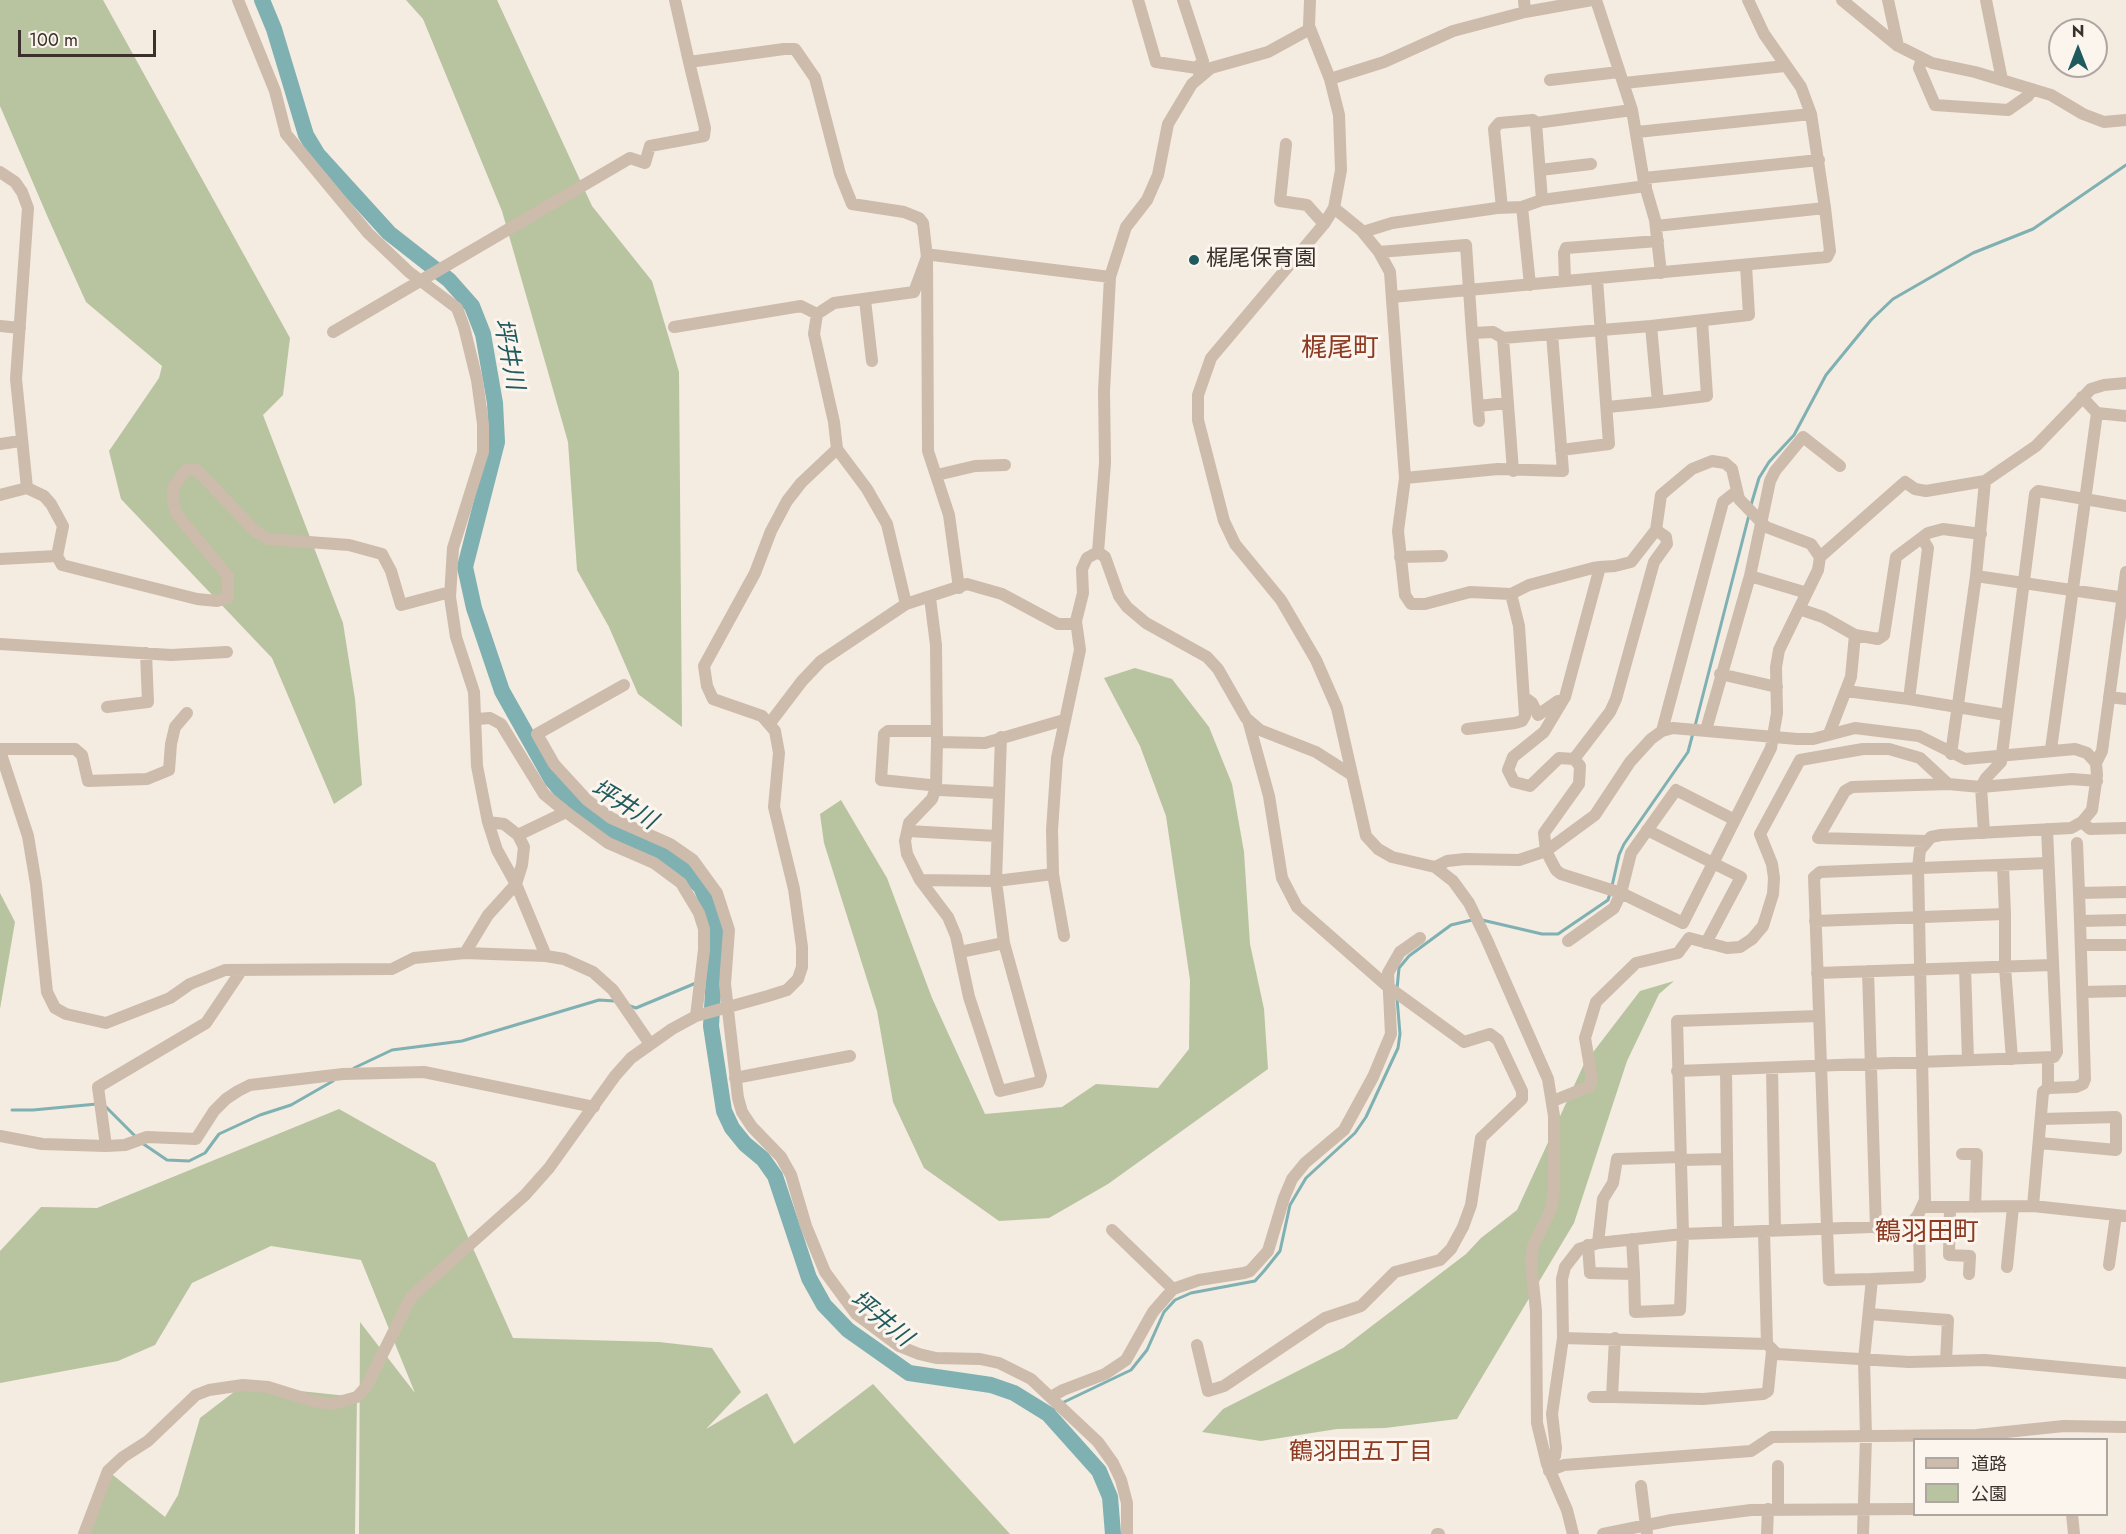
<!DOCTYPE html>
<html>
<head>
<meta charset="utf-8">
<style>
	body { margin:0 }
	#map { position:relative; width:2126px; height:1534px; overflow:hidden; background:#f4ebe1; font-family:Jost,"Noto Sans JP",sans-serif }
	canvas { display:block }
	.legend { position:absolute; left:1913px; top:1438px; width:195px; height:78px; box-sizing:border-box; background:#fbf5ee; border:2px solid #aea6a0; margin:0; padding:8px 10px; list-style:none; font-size:18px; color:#3b302b }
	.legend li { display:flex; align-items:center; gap:12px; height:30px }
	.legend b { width:30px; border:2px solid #aea6a0 }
	.north { position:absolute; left:2048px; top:18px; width:60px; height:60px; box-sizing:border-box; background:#fbf5ee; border:2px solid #aea6a0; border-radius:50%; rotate:0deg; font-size:16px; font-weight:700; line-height:24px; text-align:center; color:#3b302b }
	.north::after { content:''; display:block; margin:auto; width:21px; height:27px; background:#1f5a5e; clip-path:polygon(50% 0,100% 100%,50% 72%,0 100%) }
	.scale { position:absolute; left:18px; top:30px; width:138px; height:27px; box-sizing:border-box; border:3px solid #3b302b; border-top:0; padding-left:8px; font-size:18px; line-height:21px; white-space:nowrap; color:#3b302b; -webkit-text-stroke:4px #fbf5ee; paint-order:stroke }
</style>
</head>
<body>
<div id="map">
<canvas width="2126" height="1534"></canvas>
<ul class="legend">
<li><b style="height:8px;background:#cdbbac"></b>道路</li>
<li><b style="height:16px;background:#b8c4a0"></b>公園</li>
</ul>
<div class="north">N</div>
<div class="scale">100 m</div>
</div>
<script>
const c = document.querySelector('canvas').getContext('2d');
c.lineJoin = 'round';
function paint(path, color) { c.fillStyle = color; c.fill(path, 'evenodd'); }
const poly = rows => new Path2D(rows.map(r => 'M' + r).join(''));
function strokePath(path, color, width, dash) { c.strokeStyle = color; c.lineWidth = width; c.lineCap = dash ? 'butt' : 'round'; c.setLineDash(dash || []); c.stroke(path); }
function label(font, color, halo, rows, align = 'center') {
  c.font = font + ' Jost,"Noto Sans JP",sans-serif'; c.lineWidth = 6; c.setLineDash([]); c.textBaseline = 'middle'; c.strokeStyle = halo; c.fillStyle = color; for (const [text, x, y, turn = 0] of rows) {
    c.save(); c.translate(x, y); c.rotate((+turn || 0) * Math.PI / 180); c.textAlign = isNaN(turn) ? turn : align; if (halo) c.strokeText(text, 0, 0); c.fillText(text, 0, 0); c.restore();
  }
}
const green = poly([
	[0,0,103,0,290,338,283,395,263,415,343,623,355,699,362,785,334,804,272,658,121,499,109,451,159,378,162,366,86,302,49,220,0,106],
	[406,0,497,0,592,206,652,281,679,372,682,727,638,694,609,627,577,570,568,442,502,211,423,19],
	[1135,668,1172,679,1209,727,1232,784,1244,852,1250,944,1264,1009,1268,1069,1108,1184,1049,1218,999,1221,924,1168,893,1102,877,1011,824,843,820,814,841,800,887,878,932,998,985,1114,1062,1107,1096,1084,1158,1088,1189,1049,1190,980,1166,816,1140,746,1104,678],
	[0,893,15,922,0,1009],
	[1674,981,1659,994,1627,1061,1574,1223,1457,1419,1385,1428,1337,1429,1261,1441,1202,1432,1223,1409,1343,1348,1466,1254,1481,1238,1517,1210,1584,1064,1640,991],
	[339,1109,435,1163,513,1338,659,1342,712,1348,741,1392,706,1429,767,1393,794,1444,873,1384,1010,1534,359,1534,360,1322,415,1393,361,1260,271,1246,192,1283,155,1345,118,1361,0,1383,0,1251,41,1207,97,1208],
	[243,1385,357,1397,355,1534,86,1534,108,1471,165,1517,178,1495,200,1418]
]);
const stream = poly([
	[1751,505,1759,478,1769,462,1794,435,1826,375,1871,320,1893,299,1973,253,2033,229,2126,165],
	[1695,726,1749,515],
	[1612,886,1619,855,1624,844,1688,752,1693,733],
	[1482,920,1542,934,1558,934,1608,900,1610,893],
	[705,980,713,977],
	[1397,989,1399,968,1409,956,1451,925,1472,920],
	[630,1006,636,1008,696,983],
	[354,1068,392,1050,462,1041,599,1000,615,1001],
	[106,1107,137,1138],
	[12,1110,33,1110,97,1104],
	[142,1143,167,1160,189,1161,205,1153,219,1134,260,1115,291,1105,333,1081],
	[1062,1403,1131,1370,1147,1350,1164,1312,1175,1300,1191,1293,1255,1281,1264,1271,1280,1251,1290,1205,1306,1178,1355,1133,1366,1117,1398,1048,1400,1034,1397,998],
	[1048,1414,1057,1407]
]);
const river = poly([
	[262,0,274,29,306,135,318,155,389,233,449,280,472,306,483,334,495,403,497,442,465,567,474,608,502,691,552,780,576,808,613,832,655,850,675,862,701,887,714,919,716,941,711,1026,724,1111,732,1128,745,1144,763,1159,775,1176,809,1278,824,1305,848,1330,909,1373,991,1385,1014,1393,1048,1414,1099,1471,1110,1497,1113,1534]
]);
const minor = poly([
	[238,0,275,91,286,134,368,233,409,272,457,308,464,327,477,380,483,424,483,452,453,548,450,597,456,637,474,692,477,766,488,822,497,850,516,884,546,956],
	[675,0,689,62,784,49,795,49,815,78,840,174,852,204,904,212,919,218,923,223,927,257,928,451,949,515,959,588],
	[1138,0,1156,62,1197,68,1200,75],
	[1183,0,1203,61,1197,68],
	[1310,0,1309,26,1330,79,1339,115,1341,170,1334,208,1324,224,1211,358,1198,395,1198,420,1224,521,1235,544,1281,600,1316,660,1337,708,1366,836,1378,849,1392,857,1435,867,1453,881,1469,903,1486,938,1548,1079,1554,1116,1554,1193,1551,1209,1533,1246,1531,1263,1536,1311,1537,1423,1547,1464,1567,1510,1573,1534],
	[1524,0,1525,12],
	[1596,0,1632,110,1644,182,1655,220,1661,273],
	[1842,0,1898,46,1932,63,1975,72,2051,95,2083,114,2104,122,2126,120],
	[1888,0,1898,46],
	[1986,0,2002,80],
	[1922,59,1919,68,1935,105,2008,110,2028,96,2032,89],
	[1330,79,1384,62,1453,31,1525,12,1592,0],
	[1550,80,1619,72],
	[1624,83,1785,66],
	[1536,123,1632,110],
	[1637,132,1811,114],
	[1286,144,1280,201,1307,205,1324,224],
	[1540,170,1591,164],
	[0,172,15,182,22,192,28,208,16,379,27,488],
	[1644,178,1819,160],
	[1522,207,1530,285],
	[1334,208,1361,230,1379,252,1390,272,1405,478,1398,531,1405,595,1411,604,1425,604,1470,592,1511,594,1529,585,1593,568,1600,567,1615,566,1631,562,1656,530,1661,495,1692,469,1712,461,1725,463,1732,469,1739,499,1766,527,1811,544,1820,557,1818,570,1779,650,1776,667,1777,713,1771,748,1683,923,1621,893,1561,874,1556,870,1546,851,1544,833,1579,784,1580,766,1574,759,1559,758,1530,786,1514,782,1508,770,1513,757,1544,732,1565,697,1600,567],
	[1502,208,1494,129,1499,123,1533,120,1536,123,1542,200],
	[1656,226,1825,208],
	[1363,232,1392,223,1497,208,1522,207,1542,200,1646,186],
	[1379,252,1466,245,1472,333,1493,332,1503,338,1651,326],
	[1565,281,1564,253,1566,248,1658,241],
	[1392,297,1827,257,1830,251,1825,208,1811,114,1801,87,1764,34,1748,0],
	[865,300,872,361],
	[1702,321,1707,396,1658,402,1651,326,1749,315,1746,265],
	[0,326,20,328],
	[674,327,801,306,817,314],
	[333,332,630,158,645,163,650,146,704,136,705,128,689,62],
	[1472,333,1479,421],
	[1503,338,1513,471],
	[2082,397,2097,413,2126,416],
	[1478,406,1507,403],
	[1608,407,1658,402],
	[0,444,20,441],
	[1561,450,1609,444,1597,279],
	[937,475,975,466,1005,465],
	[1405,478,1498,469,1563,471,1552,334],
	[0,495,27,488,44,496,51,504,63,526,57,556,62,565,197,599,217,601,228,598,228,576,178,516,173,503,173,488,181,476,186,470,197,470,255,531,268,539,349,545,382,554,391,571,401,605,450,592],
	[1098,552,1105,557,1119,596,1127,607,1146,623,1207,657,1218,669,1246,718,1260,730,1316,752,1352,775],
	[1098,552,1105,463,1104,391,1110,277],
	[1400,557,1442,556],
	[1820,557,1905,482,1915,489,1926,491,1985,481,2036,446,2091,389,2104,385,2126,383],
	[0,559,57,556],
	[1750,576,1807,593],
	[1976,576,2126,598],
	[930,598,936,645,937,742,985,743,1064,720],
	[906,604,887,524,867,489,837,449,834,422,814,334,817,314,834,303,914,292,927,257,933,255,1110,277,1126,227,1147,200,1158,175,1168,124,1192,84,1211,68,1268,52,1310,29],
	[1799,609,1823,617,1855,635,1878,639,1884,635,1896,557,1928,533,1943,529,1981,534],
	[0,644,171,655,227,652],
	[1720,674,1777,687],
	[624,685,537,734,554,764,587,800,611,818,670,844,693,860,717,893,729,930,725,984,738,1098,742,1112,752,1127,781,1157,791,1175,806,1226,825,1272,856,1314,899,1346,919,1354,936,1358,980,1359,999,1363,1031,1379,1098,1442,1113,1463,1121,1480,1127,1503,1127,1534],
	[1846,691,1909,699,1928,548,1922,538],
	[2109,697,2126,699],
	[1525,698,1532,703,1538,715,1558,701],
	[1909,699,2006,715],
	[107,707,148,702,146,653],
	[477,719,490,718,501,724,544,794,566,812],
	[770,723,802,681,821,661,906,604,967,584,1002,594,1058,624,1072,624,1076,621],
	[1467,729,1515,723,1522,721,1525,716,1519,626,1511,594],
	[1706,730,1750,576,1770,481,1775,471,1803,437,1840,466],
	[937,731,888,731,884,734,881,780,930,785,940,790,998,793],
	[1662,731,1723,502,1737,491],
	[1829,734,1851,677,1855,635],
	[937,742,936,788,932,799,909,823,905,841,907,854,920,880,948,917,956,936,969,997,1000,1091,1039,1082,1041,1076,1004,943,996,881,1001,737],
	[0,749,75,749,82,755,88,781,147,779,169,770,171,744,175,727,187,713],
	[2051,749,2097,413],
	[0,751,28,836,36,884,47,992,55,1008,66,1014,106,1023,170,998,190,984,225,970,392,969,414,958,465,953,546,956,564,959,593,972,613,990,650,1044],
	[1951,754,1976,576,1985,481],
	[1574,759,1610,712,1616,699,1654,562,1667,544,1666,537,1656,530],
	[2096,763,2102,751,2126,572],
	[2082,822,2090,829,2126,828],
	[1647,830,1741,877,1706,943],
	[908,831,996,836],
	[1984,833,1981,787,1986,778,2001,762,2035,494,2038,491,2126,506],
	[518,835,566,812,608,843,654,863,681,883,699,913,704,929,704,950,696,1016],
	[1926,841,1818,838,1845,791,1852,787,1948,784,1981,787,2072,779,2097,781],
	[2077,843,2079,893,2126,892],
	[2003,866,2005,914],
	[1435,867,1447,861,1465,859,1519,860,1546,851,1595,815,1630,762,1651,739,1662,731,1673,728,1797,739,1813,739,1855,728,1919,736,1965,759,2075,749,2087,753,2096,763,2097,775,2092,810,2082,822,2071,828,1941,835,1931,837,1920,850,1918,868,1925,1200,1918,1215,1913,1221,1899,1226,1683,1234,1598,1243,1579,1249,1565,1267,1562,1279,1563,1338,1552,1414,1556,1448,1555,1456,1547,1464],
	[920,880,996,881,1053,874],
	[2079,893,2080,921,2126,920],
	[1815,921,2005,914,2005,967,2012,1059],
	[1064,936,1053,874,1052,830,1057,758,1080,650,1076,621,1083,593,1082,569,1087,558,1098,552],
	[1568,941,1614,908,1621,893,1631,853,1676,790,1735,820],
	[2081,945,2126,945],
	[960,952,1004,943],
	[465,953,488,915,516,884,522,865,524,847,518,835,504,824,488,822],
	[1965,968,1968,1060],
	[1868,971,1876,1228],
	[1817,973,2052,965],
	[2083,992,2126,991],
	[2048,1058,2048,1088,2076,1087,2083,1084,2085,1079,2080,921],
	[1772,1068,1775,1230],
	[1726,1070,1728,1232],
	[1677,1071,2054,1057,2057,1052,2047,829],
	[735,1078,850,1056],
	[1553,1101,1590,1086,1592,1079,1585,1038,1596,1002,1636,963,1678,953,1689,938,1727,948,1740,947,1752,939,1763,926,1773,894,1774,878,1772,864,1760,834,1800,760,1863,749,1889,749,1920,758,1948,784],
	[0,1136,42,1144,106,1146,125,1145,147,1137,196,1139,214,1111,226,1099,238,1091,250,1085,343,1074,424,1072,594,1107],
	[2040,1143,2116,1150,2116,1117,2042,1119],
	[106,1146,98,1087,206,1023,241,971],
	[1962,1154,1977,1154,1975,1207],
	[1681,1160,1727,1159],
	[2033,1206,2043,1092,2048,1088],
	[1924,1207,2033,1206,2126,1216],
	[1950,1207,1949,1255,1970,1256,1969,1274],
	[1112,1230,1173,1289],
	[1764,1231,1767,1344,1777,1354,1909,1362,1985,1360,2126,1373],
	[1598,1243,1603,1199,1613,1183,1617,1159,1681,1157],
	[1588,1245,1590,1273,1634,1274,1632,1239],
	[2109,1265,2116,1215],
	[2007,1267,2013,1207],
	[1634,1274,1635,1312,1680,1310,1683,1234,1677,1021,1818,1016],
	[1872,1279,1829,1280,1814,877,1820,872,2048,863],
	[1869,1314,1948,1320,1946,1361],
	[1563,1338,1767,1344],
	[1197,1345,1208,1391,1224,1386,1325,1318,1361,1306,1395,1272,1440,1260,1451,1249,1463,1227,1471,1205,1481,1138,1522,1099,1522,1091,1498,1040,1490,1034,1464,1042,1387,986,1297,907,1282,878,1269,796,1248,720],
	[1051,1397,1063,1390,1105,1374,1126,1360,1153,1312,1173,1289,1199,1280,1244,1273,1250,1271,1268,1251,1284,1198,1292,1179,1305,1163,1344,1130,1373,1077,1391,1034,1388,973,1400,952,1420,938],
	[1593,1397,1612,1397,1615,1338],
	[1612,1397,1703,1399,1763,1394,1768,1391,1772,1351],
	[1549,1471,1564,1465,1751,1451,1772,1437,1977,1435,2064,1426,2126,1427],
	[1641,1486,1647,1534],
	[1778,1509,1778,1466],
	[2072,1514,2074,1534],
	[84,1534,108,1471,123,1457,148,1441,196,1395,209,1390,243,1385,268,1387,313,1401,332,1404,357,1397,366,1387,411,1297,525,1195,549,1168,615,1076,631,1058,672,1029,696,1016,768,996,787,990,798,979,802,967,802,947,794,889,774,807,779,753,775,731,762,716,713,699,707,686,704,666,755,573,771,531,787,501,801,483,837,449],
	[1437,1534,1439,1534],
	[1603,1534,1672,1520,1751,1510,1914,1509],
	[1767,1534,1768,1509],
	[1863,1534,1866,1437,1864,1359,1872,1279,1920,1277,1919,1230,1913,1221]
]);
const markers = [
	[1194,260,6,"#1f5a5e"]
];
const poiNames = [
	["梶尾保育園",1206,260]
];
const waterNames = [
	["坪井川",507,354,79],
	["坪井川",623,806,31],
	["坪井川",880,1320,39]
];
const neighbourhoodNames = [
	["鶴羽田五丁目",1361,1453]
];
const quarterNames = [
	["梶尾町",1340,350],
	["鶴羽田町",1927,1234]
];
paint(green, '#b8c4a0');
strokePath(stream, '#7fb0b2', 3);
strokePath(river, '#7fb0b2', 16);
strokePath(minor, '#cdbbac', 12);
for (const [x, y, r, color] of markers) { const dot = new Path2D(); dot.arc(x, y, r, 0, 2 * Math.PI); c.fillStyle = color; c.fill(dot); strokePath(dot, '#fbf5ee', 2); }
label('22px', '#3b302b', '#fbf5ee', poiNames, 'left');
label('italic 24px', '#1f5a5e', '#fbf5ee', waterNames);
label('24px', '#8c3b22', '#fbf5ee', neighbourhoodNames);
label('26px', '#8c3b22', '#fbf5ee', quarterNames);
</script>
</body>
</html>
